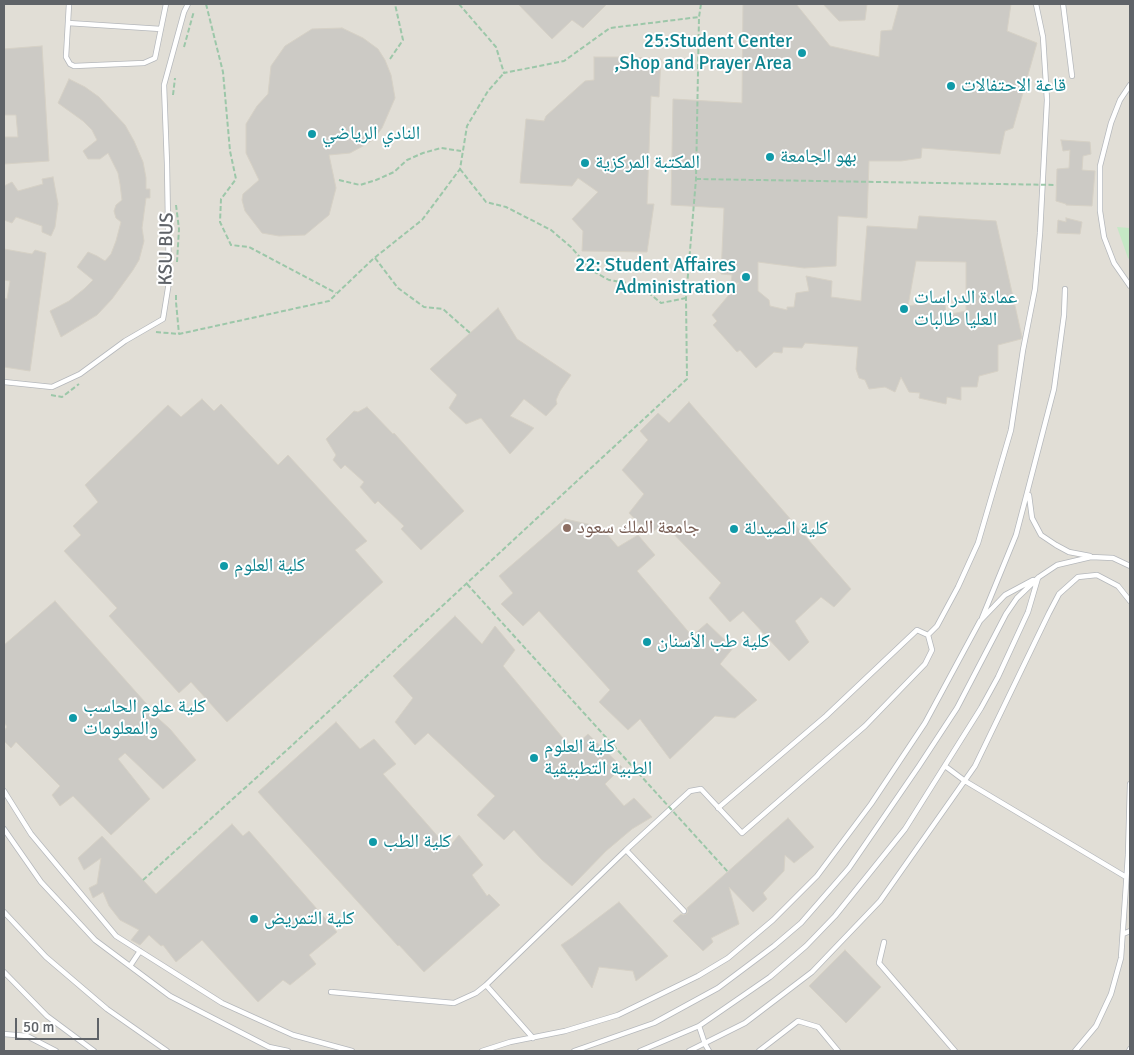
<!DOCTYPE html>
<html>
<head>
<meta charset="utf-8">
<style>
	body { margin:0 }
	#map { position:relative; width:1134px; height:1055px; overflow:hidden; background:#f1efe8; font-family:Signika,sans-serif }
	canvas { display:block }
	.frame { position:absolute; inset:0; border:5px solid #5f6368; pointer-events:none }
	.scale { position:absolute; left:15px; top:1018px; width:84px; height:22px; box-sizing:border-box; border:2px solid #5f6368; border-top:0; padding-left:6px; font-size:15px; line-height:18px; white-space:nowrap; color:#5f6368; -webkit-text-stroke:4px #fff; paint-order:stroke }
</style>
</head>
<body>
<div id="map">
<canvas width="1134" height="1055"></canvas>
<div class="frame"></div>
<div class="scale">50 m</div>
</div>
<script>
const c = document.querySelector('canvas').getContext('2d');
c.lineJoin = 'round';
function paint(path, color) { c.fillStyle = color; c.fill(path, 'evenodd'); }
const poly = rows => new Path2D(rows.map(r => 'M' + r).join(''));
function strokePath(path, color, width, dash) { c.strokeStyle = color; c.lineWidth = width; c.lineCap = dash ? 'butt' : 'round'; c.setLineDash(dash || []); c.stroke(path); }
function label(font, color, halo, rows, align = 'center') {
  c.font = font + ' Signika,"Noto Naskh Arabic",sans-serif'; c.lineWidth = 4; c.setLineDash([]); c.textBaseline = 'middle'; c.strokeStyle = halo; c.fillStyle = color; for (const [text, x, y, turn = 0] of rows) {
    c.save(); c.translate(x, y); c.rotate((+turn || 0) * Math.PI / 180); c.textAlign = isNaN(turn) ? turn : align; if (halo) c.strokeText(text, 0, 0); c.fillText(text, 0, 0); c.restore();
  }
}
const education = poly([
	[4,4,1130,4,1130,1051,4,1051]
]);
const green = poly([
	[1117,227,1130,228,1130,260,1128,258]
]);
const building = poly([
	[518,4,607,4,583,28,572,20,552,39,518,4],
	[743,4,796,4,830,46,879,57,881,31,892,30,899,4,1011,4,1007,31,1037,43,1013,128,1005,131,1000,154,922,148,921,158,901,161,869,161,867,218,838,216,836,266,804,268,758,262,758,291,769,300,770,306,787,310,787,307,794,307,796,293,809,291,806,276,832,281,831,297,861,301,867,226,917,229,919,216,996,221,1022,337,1021,339,998,345,998,371,979,376,977,387,961,387,961,400,947,397,946,404,919,398,920,393,909,392,901,377,895,392,885,387,869,389,865,380,859,378,856,369,858,347,805,343,802,348,783,347,782,353,774,352,756,368,740,350,737,352,713,325,717,321,712,315,739,283,731,283,732,275,721,274,724,208,671,205,673,99,742,103,743,4],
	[916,261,966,262,966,311,946,315,945,304,926,303,908,306,916,261],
	[823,4,867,4,865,20,839,21,823,4],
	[342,28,363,38,378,49,385,60,391,75,395,98,382,128,373,140,363,146,350,153,329,155,336,188,329,215,305,235,279,236,262,233,245,211,242,200,243,194,259,180,246,153,246,124,257,106,268,94,271,66,285,46,312,29,342,28],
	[42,46,49,161,4,164,4,137,18,137,16,115,4,115,4,49,42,46],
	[594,57,628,57,661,59,659,97,651,96,647,204,654,204,647,252,582,251,583,231,572,219,598,192,578,178,572,186,520,183,526,119,544,121,546,116,585,81,594,80,594,57],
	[69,79,85,87,99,97,125,125,134,141,143,162,146,178,146,189,150,189,150,198,146,198,142,228,144,241,139,260,133,270,112,299,97,315,61,337,50,311,69,301,84,289,93,280,77,267,88,252,97,256,105,261,111,254,116,241,121,222,116,218,114,211,116,205,122,200,120,184,118,173,108,153,100,159,88,159,83,151,97,140,92,130,83,121,58,103,69,79],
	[1061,140,1090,142,1091,154,1083,156,1082,170,1095,171,1092,206,1066,205,1066,204,1056,201,1057,169,1069,168,1070,150,1063,151,1061,140],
	[53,177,58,204,55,227,51,236,42,232,42,226,16,217,12,223,4,220,4,186,12,182,18,191,43,184,42,179,53,177],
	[1066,218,1082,222,1080,234,1057,233,1058,220,1066,222,1066,218],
	[4,249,32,254,35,250,46,253,30,371,4,367,5,320,4,320,4,298,7,299,10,281,4,280,4,249],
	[498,308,517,339,571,375,560,391,556,400,557,404,546,416,524,399,510,416,534,428,510,454,481,418,466,424,449,408,457,395,430,369,498,308],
	[202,399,214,411,221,404,278,465,288,455,367,541,355,550,383,582,227,722,191,682,179,693,109,616,117,608,64,551,81,535,73,526,98,502,85,485,168,405,181,417,202,399],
	[689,402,851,589,834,607,821,597,795,621,809,642,789,661,743,611,730,622,709,598,721,583,664,524,649,534,629,513,644,494,622,470,648,440,640,431,658,413,669,423,689,402],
	[367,407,393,434,394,433,464,511,421,550,401,529,404,526,378,501,375,504,360,487,364,482,345,465,341,469,333,460,336,455,326,439,354,411,358,412,367,407],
	[565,519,601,527,618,547,638,535,655,555,637,571,692,636,707,623,733,648,720,664,757,700,735,718,715,716,670,759,640,719,628,730,599,702,610,690,539,611,523,626,501,604,513,593,499,576,565,519],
	[55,601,152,710,150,711,170,729,196,760,163,789,125,753,118,759,150,799,111,835,73,796,60,806,52,795,60,786,16,742,11,748,4,741,4,731,7,727,4,722,4,645,55,601],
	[455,616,482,644,495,626,515,650,503,666,572,749,588,734,622,767,605,784,624,806,634,798,652,817,632,829,606,851,572,886,541,859,514,830,504,840,477,815,495,796,428,733,415,745,395,722,413,698,393,676,455,616],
	[336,722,360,749,374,739,396,764,383,774,448,848,459,835,483,865,472,875,487,896,489,894,500,905,424,972,399,945,398,946,258,792,336,722],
	[788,818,814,847,794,863,785,855,784,871,763,893,767,899,753,912,729,887,739,924,711,938,713,942,703,951,673,921,681,914,683,915,686,914,688,912,687,908,788,818],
	[232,824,243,836,249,831,337,932,309,955,316,964,290,985,283,980,258,1002,202,940,176,962,163,945,161,946,149,935,140,945,131,940,139,930,120,920,109,906,103,892,93,898,89,888,97,884,101,858,84,870,78,858,102,836,156,894,232,824],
	[619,902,668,956,636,981,633,971,599,967,592,988,561,945,573,937,619,902],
	[845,950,881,987,846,1023,809,986,845,950]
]);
const path = poly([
	[206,4,223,72,230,151,236,179,221,199,220,222,231,245,249,247,336,293],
	[459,4,496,47,504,73,564,61,610,28,699,17],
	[184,47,194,11],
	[390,59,403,40,395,4],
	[173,95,175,78],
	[460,169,486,202,506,207,551,230,571,247,591,270,609,280,639,285,661,303,686,298],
	[339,180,360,185,376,180,394,172,407,160,423,153,441,148,461,151],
	[176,205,179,229,177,262],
	[375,258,398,288,424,307,443,309,470,333],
	[176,295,176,302,179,334],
	[156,332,179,334,329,301,373,259,422,220,460,169,467,126,488,91,504,73],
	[51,395,62,397,79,384],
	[143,880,287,750,687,379,686,298,696,179,699,17,701,4]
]);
const lane = poly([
	[69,4,66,57,70,64,74,66,144,63,153,59,155,58,166,4],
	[1063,4,1072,76],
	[68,23,161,29],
	[1130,85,1120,100,1111,123,1100,166,1100,211,1104,237,1114,263,1130,286],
	[4,382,52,387,80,374,125,341,163,319,169,282,167,164,164,85,184,12,188,4],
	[1029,495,1032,518,1041,535,1056,545,1069,552,1090,556],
	[982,618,1016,535,1027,493,1054,389,1064,315,1065,289],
	[928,635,937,626,958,587,978,543,1011,430,1023,350,1035,289,1040,233,1047,100,1043,37,1036,4],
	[945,766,965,781,1126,877],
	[4,791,31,834,116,936,222,1003,293,1035,352,1051],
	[718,808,826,716,917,630,928,635],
	[4,829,41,882,95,940,170,996,269,1047,288,1051],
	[626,850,684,911],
	[4,912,46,957,107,1009,167,1051],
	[1123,934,1130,931],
	[884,942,879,963,955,1051],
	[130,966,140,951],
	[4,972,47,1016,94,1051],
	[486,985,533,1038],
	[331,992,454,1003,476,993,486,985,626,850,690,791,701,789,742,833,865,726,925,664,932,650,928,635],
	[699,1026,705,1044,709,1051],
	[4,1034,27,1036,56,1051],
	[482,1051,510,1042,565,1031,618,1015,698,976,728,958,773,920,817,876,871,804,925,723,980,621,1005,595,1033,580],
	[574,1051,654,1023,718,988,774,946,801,923,849,868,919,766,957,708,1006,614,1017,598,1039,577,1057,565,1091,557,1113,558,1130,566],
	[640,1051,699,1026,770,977,806,946,835,916,905,829,981,708,998,677,1028,612,1038,578],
	[689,1051,745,1023,812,972,880,901,975,766,1049,613,1059,594,1078,577,1097,575,1118,586,1130,601],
	[759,1051,798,1021,818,1027,838,1051],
	[1075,1051,1096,1026,1111,994,1121,958,1128,855,1130,784],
	[1129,1051,1130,1049]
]);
const pathBridge = poly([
	[696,179,1056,185],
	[467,584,728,872]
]);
const markers = [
	[802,53,5,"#0f9aa8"],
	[951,86,5,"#0f9aa8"],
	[312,134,5,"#0f9aa8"],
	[770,157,5,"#0f9aa8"],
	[585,163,5,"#0f9aa8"],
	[746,277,5,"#0f9aa8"],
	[904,309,5,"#0f9aa8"],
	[567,528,5,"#8d6e63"],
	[734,529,5,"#0f9aa8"],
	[224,566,5,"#0f9aa8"],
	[647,642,5,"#0f9aa8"],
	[73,718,5,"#0f9aa8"],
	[534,758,5,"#0f9aa8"],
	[373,842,5,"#0f9aa8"],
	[254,919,5,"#0f9aa8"]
];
const cultureNames = [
	["25:Student Center",792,42,"right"],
	[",Shop and Prayer Area",792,64,"right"],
	["قاعة الاحتفالات",961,86],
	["النادي الرياضي",322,134],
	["بهو الجامعة",780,157],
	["المكتبة المركزية",595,163],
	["22: Student Affaires",736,266,"right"],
	["Administration",736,288,"right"],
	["عمادة الدراسات",914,298],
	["العليا طالبات",914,320],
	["كلية الصيدلة",744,529],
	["كلية العلوم",234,566],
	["كلية طب الأسنان",657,642],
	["كلية علوم الحاسب",83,707],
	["والمعلومات",83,729],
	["كلية العلوم",544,747],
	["الطبية التطبيقية",544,769],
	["كلية الطب",383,842],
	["كلية التمريض",264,919]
];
const streetNames = [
	["KSU BUS",167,249,-89]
];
const educationNames = [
	["جامعة الملك سعود",577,528]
];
paint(education, '#e1ded6');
paint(green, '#c5e8c5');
paint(building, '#cccac5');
strokePath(building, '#d6d1c6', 1);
strokePath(lane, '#b5b8bc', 6);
strokePath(path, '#9cc7a9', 2, [5, 2.5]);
strokePath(lane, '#fff', 4.5);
strokePath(pathBridge, '#9cc7a9', 2, [5, 2.5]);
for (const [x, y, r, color] of markers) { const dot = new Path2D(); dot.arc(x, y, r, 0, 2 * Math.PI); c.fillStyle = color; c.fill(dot); strokePath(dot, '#fff', 2); }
label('19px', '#0d838f', '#fff', cultureNames, 'left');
label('19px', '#5f6368', '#fff', streetNames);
label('19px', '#785e54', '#fff', educationNames, 'left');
</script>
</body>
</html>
